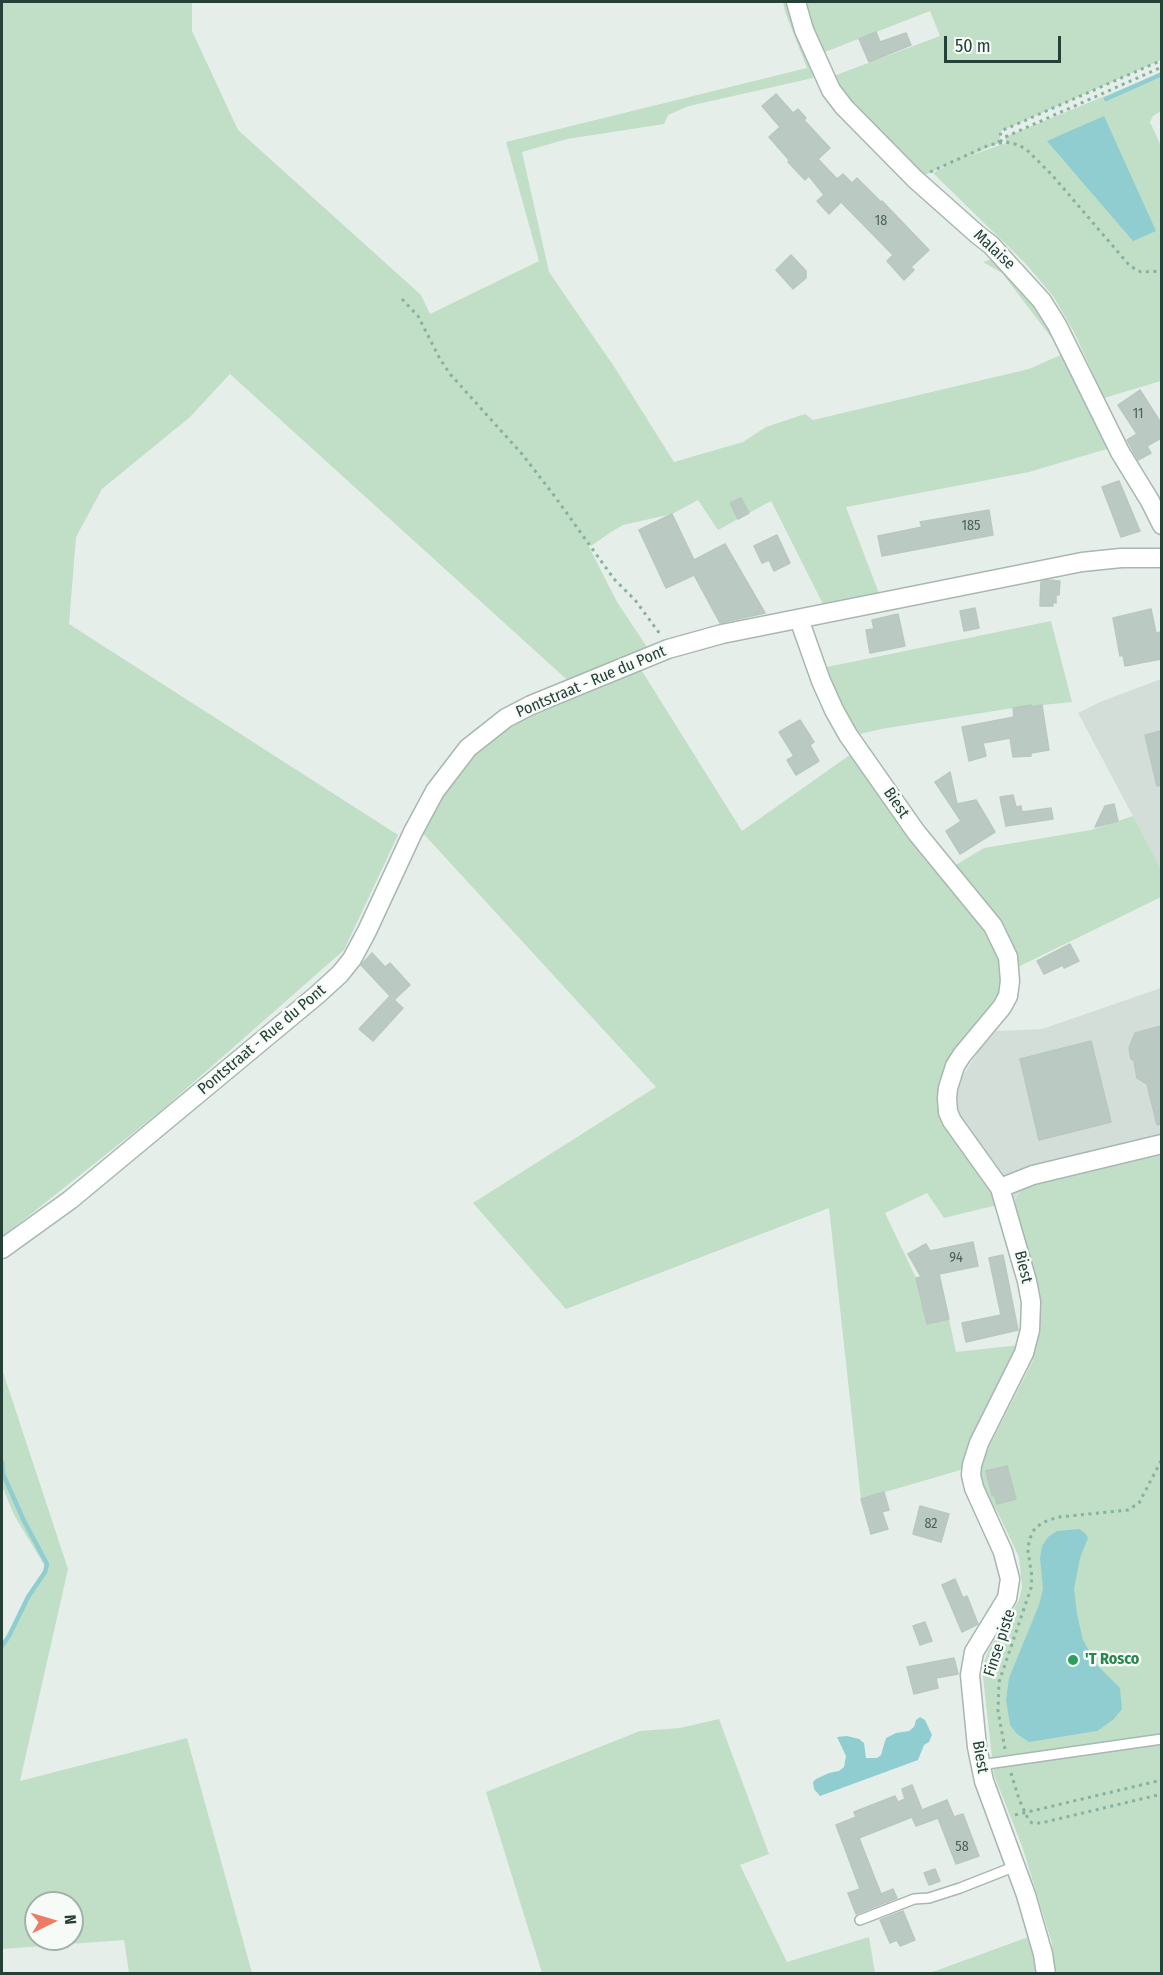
<!DOCTYPE html>
<html>
<head>
<meta charset="utf-8">
<style>
	body { margin:0 }
	#map { position:relative; width:1163px; height:1975px; overflow:hidden; background:#e6eeea; font-family:"Fira Sans Condensed",sans-serif }
	canvas { display:block }
	.frame { position:absolute; inset:0; border:3px solid #254137; pointer-events:none }
	.north { position:absolute; left:24px; top:1891px; width:60px; height:60px; box-sizing:border-box; background:#f7fbf8; border:2px solid #a3b1ab; border-radius:50%; rotate:85deg; font-size:16px; font-weight:700; line-height:24px; text-align:center; color:#254137 }
	.north::after { content:''; display:block; margin:auto; width:21px; height:27px; background:#ee7b64; clip-path:polygon(50% 0,100% 100%,50% 72%,0 100%) }
	.scale { position:absolute; left:944px; top:36px; width:117px; height:27px; box-sizing:border-box; border:3px solid #254137; border-top:0; padding-left:8px; font-size:18px; line-height:21px; white-space:nowrap; color:#254137; -webkit-text-stroke:4px #f7fbf8; paint-order:stroke }
</style>
</head>
<body>
<div id="map">
<canvas width="1163" height="1975"></canvas>
<div class="frame"></div>
<div class="north">N</div>
<div class="scale">50 m</div>
</div>
<script>
const c = document.querySelector('canvas').getContext('2d');
c.lineJoin = 'round';
function paint(path, color) { c.fillStyle = color; c.fill(path, 'evenodd'); }
const poly = rows => new Path2D(rows.map(r => 'M' + r).join(''));
function strokePath(path, color, width, dash) { c.strokeStyle = color; c.lineWidth = width; c.lineCap = dash ? 'butt' : 'round'; c.setLineDash(dash || []); c.stroke(path); }
function label(font, color, halo, rows, align = 'center') {
  c.font = font + ' "Fira Sans Condensed",sans-serif'; c.lineWidth = 5; c.setLineDash([]); c.textBaseline = 'middle'; c.strokeStyle = halo; c.fillStyle = color; for (const [text, x, y, turn = 0] of rows) {
    c.save(); c.translate(x, y); c.rotate((+turn || 0) * Math.PI / 180); c.textAlign = isNaN(turn) ? turn : align; if (halo) c.strokeText(text, 0, 0); c.fillText(text, 0, 0); c.restore();
  }
}
const built = poly([
	[1161,679,1161,869,1078,713,1100,702],
	[1161,988,1161,1157,1027,1204,1012,1204,960,1127,956,1093,959,1081,980,1049,996,1031,1042,1029]
]);
const green = poly([
	[2,2,192,2,192,31,238,130,421,295,430,314,539,261,506,142,807,68,785,12,783,2,792,2,814,72,813,78,689,106,668,115,664,124,567,139,522,152,549,272,615,368,674,462,743,442,766,427,805,414,813,420,1029,369,1063,354,1110,448,1029,472,846,507,880,596,825,608,771,501,718,530,698,500,672,514,623,525,611,532,591,546,586,541,617,602,647,647,576,687,637,669,642,671,742,831,854,752,995,939,1003,962,1000,1001,975,1025,947,1065,940,1093,990,1182,997,1205,944,1218,927,1193,885,1213,916,1278,927,1324,949,1319,956,1352,1020,1345,964,1469,861,1499,829,1208,566,1309,473,1203,656,1087,420,830,449,783,496,728,575,687,230,374,190,417,102,489,76,537,69,624,398,835,344,950,162,1110,2,1237],
	[807,2,1161,2,1161,60,1001,131,999,143,966,157,1006,143,1005,137,1161,73,1161,111,1153,116,1150,122,1162,148,1161,381,1104,398,1074,332,1053,296,1025,263,933,173,952,163,915,179,831,90,831,77,940,36,930,11,820,54],
	[995,258,1012,271,1062,343,1057,345,1002,273,983,262],
	[1051,621,1072,702,1013,708,881,729,856,735,829,679,827,667],
	[1133,816,1161,869,1161,897,1018,967,954,866,984,848,1091,830],
	[1161,1153,1161,1973,1053,1973,1052,1943,1022,1846,994,1775,982,1668,988,1651,1019,1600,1022,1587,1019,1557,997,1511,987,1498,979,1474,982,1461,1033,1360,1028,1356,1021,1240,1015,1201,1023,1188],
	[2,1369,68,1569,20,1781,187,1738,252,1973,129,1973,124,1940,2,1949,2,1646,27,1597,46,1568,14,1515,2,1486],
	[36,1903,72,1903,72,1939,36,1939],
	[719,1719,769,1854,740,1865,787,1962,869,1937,875,1973,542,1973,486,1792,640,1731,680,1728],
	[1031,1936,1041,1973,927,1974]
]);
const water = poly([
	[1104,116,1156,231,1133,241,1047,141],
	[1079,1529,1085,1533,1088,1538,1080,1558,1074,1589,1077,1614,1083,1640,1098,1666,1120,1688,1122,1709,1113,1720,1097,1731,1029,1742,1017,1734,1010,1725,1006,1700,1009,1678,1039,1605,1043,1589,1040,1558,1042,1546,1048,1537,1057,1531],
	[920,1717,925,1720,932,1735,929,1742,924,1745,918,1760,820,1796,814,1789,813,1782,816,1779,829,1773,839,1771,844,1767,846,1756,837,1737,847,1736,859,1739,864,1743,866,1758,877,1758,881,1755,886,1738,896,1733,909,1731,914,1727,916,1720]
]);
const stream = poly([
	[1106,99,1162,74],
	[2,1462,3,1474,24,1521,47,1564,45,1572,28,1597,9,1636,2,1646]
]);
const building = poly([
	[876,32,880,42,906,33,911,45,869,62,859,39,876,32],
	[776,94,793,113,798,109,806,118,804,120,830,148,818,159,837,179,843,174,852,183,857,178,881,202,882,201,929,250,911,267,914,270,904,280,887,261,893,255,841,202,829,214,817,201,824,195,809,176,805,180,788,162,789,160,769,137,780,127,762,106,776,94],
	[791,255,806,271,806,278,793,289,776,270,791,255],
	[1140,390,1161,423,1161,438,1147,446,1151,453,1138,460,1127,440,1137,434,1118,405,1140,390],
	[1119,481,1140,531,1121,537,1102,487,1119,481],
	[741,498,749,513,738,519,730,503,741,498],
	[989,510,993,535,882,556,878,536,922,527,920,522,989,510],
	[672,514,694,560,725,544,765,613,720,623,694,575,666,588,639,530,672,514],
	[777,535,790,563,774,571,769,560,762,563,754,546,777,535],
	[1047,580,1060,581,1059,595,1056,595,1056,603,1053,602,1053,606,1040,606,1041,582,1047,580],
	[975,608,979,628,964,631,960,611,975,608],
	[1151,609,1156,633,1161,632,1161,659,1125,666,1123,655,1120,656,1113,618,1151,609],
	[898,614,905,646,870,653,866,630,874,629,872,620,898,614],
	[1031,705,1031,707,1042,705,1049,750,1031,753,1031,756,1013,757,1010,738,983,743,986,756,969,761,962,727,1014,717,1013,708,1031,705],
	[800,720,814,742,810,745,819,761,796,775,787,760,794,756,779,732,800,720],
	[1161,731,1161,785,1157,786,1145,735,1161,731],
	[950,772,957,804,976,800,995,832,960,854,946,831,961,821,935,782,950,772],
	[1013,795,1016,807,1021,806,1022,812,1051,808,1053,819,1006,826,1000,797,1013,795],
	[1114,804,1118,821,1095,827,1105,806,1114,804],
	[1070,944,1079,961,1064,968,1063,965,1044,974,1037,961,1070,944],
	[372,953,385,967,390,963,410,985,394,1000,403,1008,373,1041,359,1029,390,996,361,965,372,953],
	[1161,1026,1161,1124,1157,1125,1147,1084,1137,1078,1134,1061,1131,1059,1129,1048,1135,1033,1161,1026],
	[1091,1041,1111,1122,1039,1140,1020,1059,1091,1041],
	[973,1242,978,1266,939,1274,949,1319,927,1324,916,1278,921,1277,908,1254,926,1244,930,1251,973,1242],
	[1003,1255,1018,1330,966,1342,962,1323,1001,1315,989,1258,1003,1255],
	[1007,1466,1016,1499,997,1504,994,1495,992,1495,986,1471,1007,1466],
	[884,1492,889,1510,882,1512,888,1529,871,1534,861,1499,884,1492],
	[920,1506,949,1514,941,1542,913,1534,920,1506],
	[955,1579,963,1598,967,1596,978,1624,962,1632,942,1585,955,1579],
	[925,1622,932,1641,920,1645,913,1626,925,1622],
	[954,1658,958,1674,936,1678,938,1688,914,1694,907,1667,954,1658],
	[912,1785,922,1810,947,1800,954,1817,963,1814,979,1856,956,1864,938,1818,916,1826,912,1817,859,1838,881,1894,893,1889,897,1898,856,1914,848,1893,860,1889,836,1825,856,1817,854,1812,895,1796,898,1802,905,1799,902,1789,912,1785],
	[935,1869,940,1881,929,1885,924,1873,935,1869],
	[903,1911,915,1940,900,1946,897,1940,890,1943,880,1920,903,1911]
]);
const path = poly([
	[1000,142,1005,137,1162,67],
	[999,143,1001,131,1162,60],
	[930,172,989,145,1006,142,1019,145,1028,151,1052,175,1130,266,1141,272,1162,271],
	[402,299,418,316,440,359,450,374,522,454,553,494,614,579,635,600,660,634],
	[1005,1749,998,1711,999,1682,1031,1588,1032,1577,1028,1551,1029,1540,1035,1528,1044,1522,1058,1517,1128,1510,1139,1503,1162,1459],
	[1011,1773,1019,1799,1028,1819,1032,1823,1041,1823,1162,1794],
	[1015,1815,1162,1780]
]);
const service = poly([
	[980,1765,1162,1739],
	[860,1920,914,1899,929,1898,960,1888,1016,1866]
]);
const minor = poly([
	[796,2,804,30,831,90,844,107,915,179,978,235,991,245,1042,301,1057,325,1120,452,1150,501,1162,525],
	[799,619,821,681,834,710,848,735,916,832,993,926,1008,957,1010,981,1008,996,1002,1007,962,1055,955,1066,948,1088,947,1098,948,1112,952,1121,1000,1188,1027,1281,1031,1302,1030,1330,1024,1353,979,1443,972,1465,971,1475,974,1488,1003,1552,1010,1579,1007,1598,974,1652,970,1675,977,1747,984,1781,1026,1895,1043,1954,1046,1974],
	[1000,1188,1033,1175,1162,1144],
	[2,1249,70,1200,317,995,340,974,352,959,367,931,413,832,435,791,468,748,506,718,531,705,668,649,722,634,1082,562,1121,558,1162,558]
]);
const markers = [
	[1073,1660,6,"#2e9e5b"]
];
const numberNames = [
	["18",881,221],
	["11",1138,414],
	["185",971,526],
	["94",956,1258],
	["82",931,1524],
	["58",962,1847]
];
const streetNames = [
	["Malaise",994,250,43],
	["Pontstraat - Rue du Pont",591,682,-23],
	["Biest",896,803,56],
	["Pontstraat - Rue du Pont",262,1040,-40],
	["Biest",1023,1267,76],
	["Finse piste",1000,1643,-72],
	["Biest",980,1757,80]
];
const leisureNames = [
	["'T Rosco",1085,1660]
];
paint(built, '#d4ded9');
paint(green, '#c0dfc6');
paint(water, '#90cdd1');
strokePath(stream, '#90cdd1', 4.5);
paint(building, '#bbc9c3');
strokePath(building, '#b8c8c0', 1.5);
strokePath(service, '#a8b7b1', 12);
strokePath(minor, '#a8b7b1', 21);
strokePath(path, '#87b1a1', 3, [3, 4.5]);
strokePath(service, '#fff', 9);
strokePath(minor, '#fff', 18);
for (const [x, y, r, color] of markers) { const dot = new Path2D(); dot.arc(x, y, r, 0, 2 * Math.PI); c.fillStyle = color; c.fill(dot); strokePath(dot, '#f7fbf8', 2); }
label('14px', '#4a635a', null, numberNames);
label('16px', '#254137', '#f7fbf8', streetNames);
label('bold 16px', '#27864d', '#f7fbf8', leisureNames, 'left');
</script>
</body>
</html>
